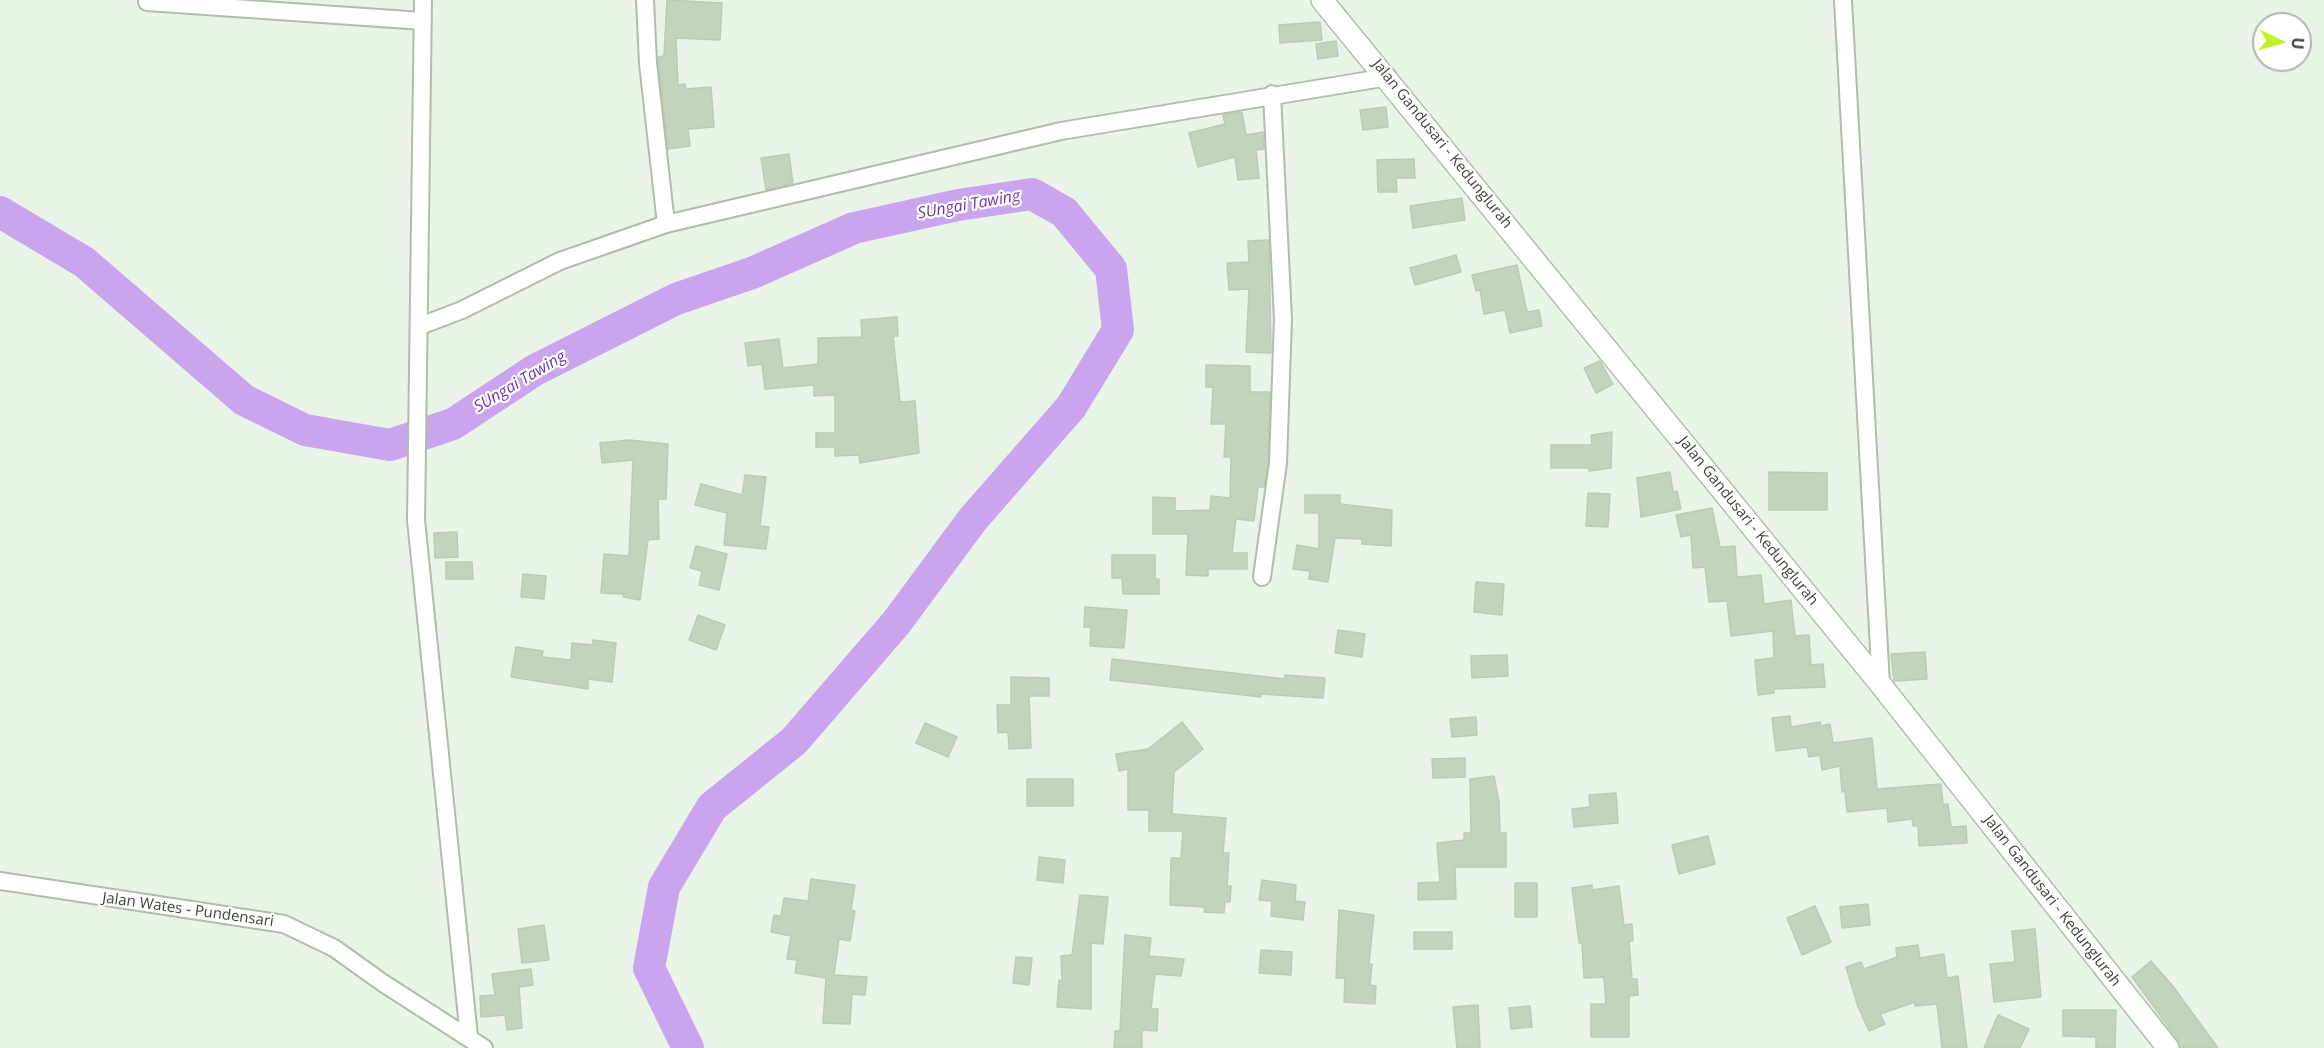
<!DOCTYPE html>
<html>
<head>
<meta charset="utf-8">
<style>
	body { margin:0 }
	#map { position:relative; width:2324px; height:1048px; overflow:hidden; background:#e9f3e7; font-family:"Open Sans",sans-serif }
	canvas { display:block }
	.north { position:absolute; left:2252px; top:12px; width:60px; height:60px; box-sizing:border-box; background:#fff; border:2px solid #b0b5af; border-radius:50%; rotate:95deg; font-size:16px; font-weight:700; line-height:24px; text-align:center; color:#3a4536 }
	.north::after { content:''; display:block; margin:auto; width:21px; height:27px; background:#bcf020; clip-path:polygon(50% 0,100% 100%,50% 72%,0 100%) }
</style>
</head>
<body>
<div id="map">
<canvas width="2324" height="1048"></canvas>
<div class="north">U</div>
</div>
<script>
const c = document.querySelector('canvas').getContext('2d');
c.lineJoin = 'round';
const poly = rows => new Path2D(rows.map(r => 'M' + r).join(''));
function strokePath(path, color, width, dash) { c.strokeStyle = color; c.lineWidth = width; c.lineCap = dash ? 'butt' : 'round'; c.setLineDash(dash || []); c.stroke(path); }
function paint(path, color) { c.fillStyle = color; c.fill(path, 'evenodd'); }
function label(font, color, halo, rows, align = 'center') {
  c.font = font + ' "Open Sans",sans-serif'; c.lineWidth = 4.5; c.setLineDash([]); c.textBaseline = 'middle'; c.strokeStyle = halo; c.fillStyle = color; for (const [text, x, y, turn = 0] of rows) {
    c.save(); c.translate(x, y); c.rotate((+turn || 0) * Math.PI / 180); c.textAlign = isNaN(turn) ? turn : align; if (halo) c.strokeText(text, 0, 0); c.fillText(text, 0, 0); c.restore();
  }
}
const river = poly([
	[0,212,84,262,244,400,305,430,390,445,453,424,535,370,676,299,752,273,854,228,958,205,1032,194,1064,212,1111,269,1118,330,1071,407,973,519,896,623,794,741,712,807,664,887,649,968,688,1048]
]);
const building = poly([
	[667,0,722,3,720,40,676,38,678,85,685,84,686,89,711,87,714,127,688,129,690,146,668,149,658,57,664,56,667,0],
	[1320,22,1322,40,1280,43,1279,25,1320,22],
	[1336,41,1338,56,1318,59,1316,44,1336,41],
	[1386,107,1388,127,1363,130,1360,110,1386,107],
	[1242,112,1246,135,1263,132,1264,149,1256,150,1259,178,1238,180,1235,157,1198,167,1189,133,1225,124,1223,115,1242,112],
	[789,154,793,183,766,190,761,158,789,154],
	[1414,159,1415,178,1396,178,1397,192,1378,192,1377,160,1414,159],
	[1462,198,1465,220,1413,228,1410,206,1462,198],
	[1269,240,1271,353,1246,352,1249,289,1229,290,1227,263,1249,262,1248,241,1269,240],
	[1456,255,1461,272,1415,285,1410,268,1456,255],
	[1517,265,1527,312,1539,310,1542,326,1510,333,1505,310,1484,314,1480,290,1476,291,1472,275,1517,265],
	[897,317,898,336,893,336,900,402,915,401,919,453,860,463,859,455,835,456,835,447,816,447,816,433,835,433,835,395,814,396,814,385,765,389,762,364,748,366,745,343,779,339,783,368,818,364,818,338,862,337,861,320,897,317],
	[1600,361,1613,384,1596,393,1584,368,1600,361],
	[1206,365,1250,366,1250,392,1270,392,1268,462,1264,487,1258,487,1254,521,1236,519,1232,553,1247,553,1247,569,1208,569,1208,576,1186,575,1188,534,1153,534,1153,497,1175,498,1175,511,1210,510,1211,496,1230,498,1231,457,1224,457,1226,424,1211,424,1213,387,1206,387,1206,365],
	[1612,432,1611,468,1589,471,1589,468,1551,468,1551,445,1592,445,1591,435,1612,432],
	[629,440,668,444,666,499,658,499,659,539,648,540,640,600,623,597,624,594,601,593,604,554,629,556,633,460,602,463,600,443,629,440],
	[1670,472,1673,492,1677,491,1681,509,1641,517,1637,478,1670,472],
	[1769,472,1827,473,1827,510,1769,510,1769,472],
	[745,475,766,477,760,526,769,527,766,549,724,545,727,513,695,505,701,484,742,495,745,475],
	[1588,493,1610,494,1608,527,1586,526,1588,493],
	[1305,495,1340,495,1340,504,1392,510,1391,546,1362,544,1362,539,1335,538,1328,582,1309,579,1310,571,1293,569,1297,545,1319,549,1319,513,1305,513,1305,495],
	[1712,508,1720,547,1735,546,1737,577,1761,575,1764,604,1791,600,1795,636,1809,635,1811,665,1823,664,1825,687,1774,689,1774,693,1758,695,1755,660,1774,658,1773,631,1731,636,1727,601,1709,602,1705,567,1693,568,1691,535,1681,537,1676,515,1712,508],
	[457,532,458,557,435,558,434,533,457,532],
	[696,546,727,554,719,590,699,585,702,571,690,568,696,546],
	[1112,555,1155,555,1155,579,1159,579,1159,594,1123,594,1122,578,1112,578,1112,555],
	[446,562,472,562,473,579,446,579,446,562],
	[523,574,546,576,544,599,521,597,523,574],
	[1476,582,1504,584,1502,615,1474,612,1476,582],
	[1085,607,1127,610,1124,648,1090,646,1091,627,1084,627,1085,607],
	[698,615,725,625,716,650,689,640,698,615],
	[1338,630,1365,634,1362,657,1335,653,1338,630],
	[593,640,616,643,612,682,588,679,588,689,511,677,516,647,543,651,542,657,571,660,572,643,593,645,593,640],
	[1925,652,1927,679,1894,681,1891,654,1925,652],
	[1507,655,1508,676,1472,678,1471,656,1507,655],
	[1112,659,1285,679,1285,675,1325,678,1323,698,1261,694,1261,697,1110,680,1112,659],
	[1011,677,1049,678,1049,696,1029,696,1031,748,1009,749,1008,732,998,733,997,705,1011,705,1011,677],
	[1790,716,1791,727,1820,722,1821,726,1830,724,1833,743,1872,738,1877,789,1941,784,1943,805,1948,804,1951,827,1966,826,1967,843,1919,846,1918,826,1913,826,1912,819,1888,822,1887,808,1847,812,1845,791,1842,792,1840,766,1822,770,1820,755,1809,757,1807,747,1776,751,1772,718,1790,716],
	[1476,717,1477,735,1452,737,1450,719,1476,717],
	[1182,722,1203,749,1174,772,1172,814,1226,818,1223,853,1229,853,1227,886,1231,886,1230,902,1225,902,1224,913,1204,912,1205,907,1170,905,1171,858,1181,858,1183,831,1149,831,1149,810,1128,810,1128,769,1119,771,1116,754,1148,749,1182,722],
	[925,723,957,737,948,757,916,743,925,723],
	[1465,758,1465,777,1433,778,1432,759,1465,758],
	[1494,776,1499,802,1500,833,1506,833,1506,867,1455,867,1456,899,1418,900,1418,883,1440,882,1437,843,1464,840,1464,833,1471,833,1470,779,1494,776],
	[1027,779,1073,779,1073,806,1027,806,1027,779],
	[1616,793,1618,823,1574,827,1572,809,1590,807,1589,795,1616,793],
	[1708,836,1715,864,1679,874,1672,845,1708,836],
	[1039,857,1065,860,1063,883,1037,880,1039,857],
	[811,879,855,885,851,910,855,911,850,941,839,939,834,975,867,977,865,995,852,994,850,1024,823,1023,826,978,795,973,797,960,787,959,791,936,771,932,774,915,781,916,784,898,808,901,811,879],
	[1262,880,1296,885,1295,901,1305,902,1303,920,1271,916,1272,901,1259,900,1262,880],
	[1515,883,1537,883,1537,917,1515,917,1515,883],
	[1592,885,1592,890,1619,886,1624,925,1632,924,1633,941,1629,941,1632,979,1637,979,1638,995,1629,996,1629,1037,1591,1037,1591,1004,1606,1004,1604,977,1584,978,1582,943,1579,943,1572,888,1592,885],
	[1080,895,1108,897,1103,944,1091,943,1091,1009,1057,1007,1059,980,1062,981,1061,956,1072,955,1080,895],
	[1868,904,1870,925,1842,928,1840,907,1868,904],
	[1815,906,1831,942,1802,955,1787,918,1815,906],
	[1339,910,1374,915,1369,964,1372,964,1370,985,1376,986,1375,1004,1344,1002,1345,978,1336,978,1339,910],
	[544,925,549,960,522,963,518,929,544,925],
	[2035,929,2041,997,1994,1002,1990,964,2015,962,2012,931,2035,929],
	[1414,932,1452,932,1452,949,1414,949,1414,932],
	[1125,935,1151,938,1149,956,1184,959,1181,976,1155,974,1151,1009,1158,1009,1157,1031,1142,1030,1142,1048,1114,1048,1115,1031,1120,1031,1125,935],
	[1918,945,1920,958,1944,954,1947,978,1958,976,1967,1048,1942,1048,1937,1004,1915,1006,1915,1002,1880,1014,1885,1024,1869,1031,1858,1007,1846,967,1861,962,1864,969,1897,957,1896,948,1918,945],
	[1261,950,1292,952,1291,975,1259,973,1261,950],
	[1016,957,1032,958,1029,985,1013,983,1016,957],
	[2151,961,2172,985,2218,1048,2180,1048,2178,1040,2132,977,2151,961],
	[531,969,533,985,519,987,522,1028,507,1030,505,1015,481,1017,480,996,495,995,492,974,531,969],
	[1478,1005,1480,1048,1457,1048,1453,1007,1478,1005],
	[1530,1006,1532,1027,1511,1029,1509,1008,1530,1006],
	[2063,1010,2116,1010,2115,1048,2096,1048,2096,1037,2063,1036,2063,1010],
	[1998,1015,2029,1029,2020,1048,1984,1048,1998,1015]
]);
const minor = poly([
	[423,0,416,520,469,1037],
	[645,0,648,63,666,224,1061,131,1388,77],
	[1843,0,1881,685],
	[147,2,423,21],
	[420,326,462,310,560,261,666,224],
	[1262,577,1278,463,1283,319,1272,94],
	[0,881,284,924,334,948,383,983,484,1048]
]);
const tertiary = poly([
	[1322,0,1881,685,2168,1048]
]);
const streetNames = [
	["Jalan Gandusari - Kedunglurah",1442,144,51],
	["Jalan Gandusari - Kedunglurah",1748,521,51],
	["Jalan Gandusari - Kedunglurah",2052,901,52],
	["Jalan Wates - Pundensari",188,910,8]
];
const waterNames = [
	["SUngai Tawing",969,205,-10],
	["SUngai Tawing",520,382,-31]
];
strokePath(river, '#caa5ed', 32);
paint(building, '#c3d4bd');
strokePath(building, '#b9ceb0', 1.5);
strokePath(minor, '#afbeaa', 20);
strokePath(tertiary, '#afbeaa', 24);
strokePath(minor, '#fff', 16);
strokePath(tertiary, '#fff', 21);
label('15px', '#3a4536', '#fff', streetNames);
label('italic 16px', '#7334ac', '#fff', waterNames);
</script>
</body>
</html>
